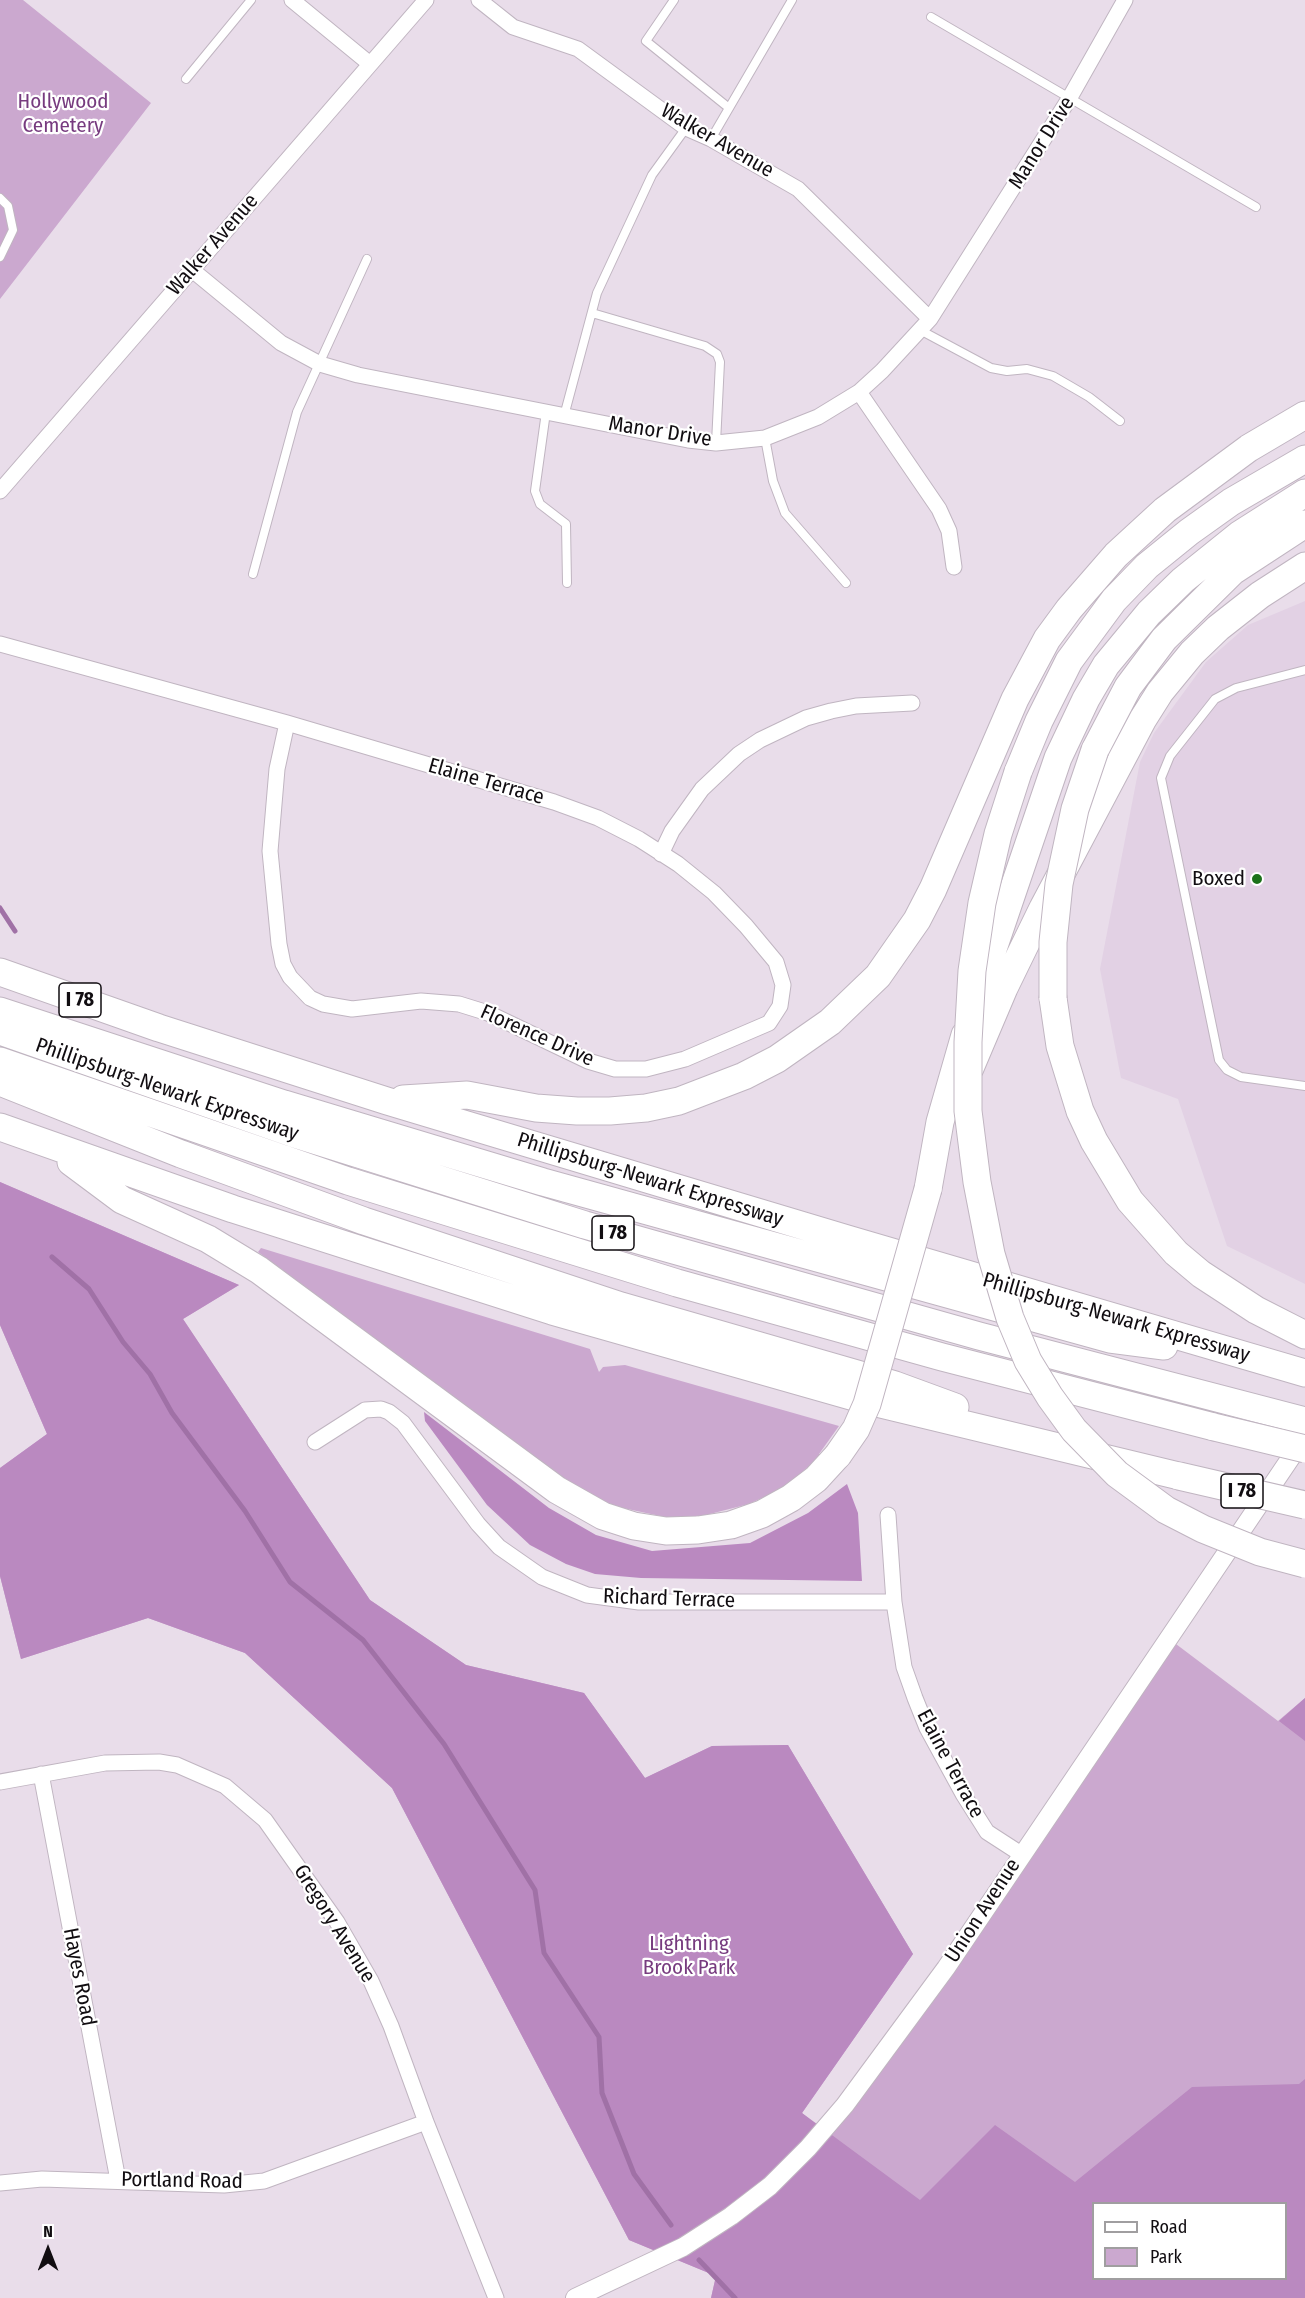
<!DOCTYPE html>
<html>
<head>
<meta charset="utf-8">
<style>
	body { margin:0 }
	#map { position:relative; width:1305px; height:2298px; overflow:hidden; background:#e9ddea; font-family:"Fira Sans Condensed",sans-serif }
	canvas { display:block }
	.legend { position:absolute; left:1092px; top:2202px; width:195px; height:78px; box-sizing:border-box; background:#fff; border:2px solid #a09ea0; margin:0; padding:8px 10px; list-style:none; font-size:18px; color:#110d11 }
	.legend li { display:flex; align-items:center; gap:12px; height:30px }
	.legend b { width:30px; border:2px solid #a09ea0 }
	.north { position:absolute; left:18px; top:2220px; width:60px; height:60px; -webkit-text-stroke:4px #fff; paint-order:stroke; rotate:0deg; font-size:16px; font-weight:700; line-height:24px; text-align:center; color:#110d11 }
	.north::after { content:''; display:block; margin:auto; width:21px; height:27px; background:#110d11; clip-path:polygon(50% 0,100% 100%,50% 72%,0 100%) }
</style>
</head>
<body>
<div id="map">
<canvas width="1305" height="2298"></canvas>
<ul class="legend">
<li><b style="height:8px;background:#fff"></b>Road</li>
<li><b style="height:16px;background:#cba8cf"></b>Park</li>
</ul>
<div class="north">N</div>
</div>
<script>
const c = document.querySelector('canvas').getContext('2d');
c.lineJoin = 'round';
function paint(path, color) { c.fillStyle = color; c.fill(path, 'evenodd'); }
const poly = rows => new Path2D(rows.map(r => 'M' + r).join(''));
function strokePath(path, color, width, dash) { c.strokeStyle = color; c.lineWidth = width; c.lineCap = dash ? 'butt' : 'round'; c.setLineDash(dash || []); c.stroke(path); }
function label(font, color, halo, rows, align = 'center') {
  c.font = font + ' "Fira Sans Condensed",sans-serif'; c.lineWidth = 4.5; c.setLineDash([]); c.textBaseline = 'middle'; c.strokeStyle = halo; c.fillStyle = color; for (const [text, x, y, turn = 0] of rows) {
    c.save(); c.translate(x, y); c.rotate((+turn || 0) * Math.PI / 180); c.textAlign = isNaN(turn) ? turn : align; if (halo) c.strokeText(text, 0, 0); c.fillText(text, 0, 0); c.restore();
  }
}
const built = poly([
	[1305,601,1305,1284,1227,1246,1178,1099,1121,1078,1100,969,1140,762,1154,733,1206,662,1248,625]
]);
const green = poly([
	[0,0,23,0,151,103,0,299],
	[0,1182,239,1285,183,1319,370,1600,466,1665,584,1693,645,1778,712,1746,788,1745,913,1954,802,2113,823,2130,1168,1638,1278,1721,1305,1698,1305,2298,711,2298,716,2276,629,2240,392,1788,245,1653,148,1618,21,1659,0,1576,0,1468,47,1434,0,1325],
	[1094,2204,1286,2204,1286,2278,1094,2278],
	[261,1248,590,1349,599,1372,603,1367,625,1365,839,1426,819,1454,822,1454,798,1476,779,1490,749,1504,698,1517,665,1517,618,1507,594,1497,561,1476,258,1252]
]);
const forest = poly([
	[0,1182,239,1285,183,1319,370,1600,466,1665,584,1693,645,1778,712,1746,788,1745,913,1954,802,2113,920,2200,995,2125,1075,2182,1192,2087,1299,2084,1305,2079,1305,2298,711,2298,716,2276,629,2240,392,1788,245,1653,148,1618,21,1659,0,1576,0,1468,47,1434,0,1325],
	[1094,2204,1286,2204,1286,2278,1094,2278],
	[424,1412,549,1508,596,1535,652,1551,750,1543,808,1513,847,1484,858,1513,862,1581,641,1578,595,1574,566,1564,530,1545,487,1505,425,1421],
	[1305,1698,1305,1741,1279,1721]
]);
const stream = poly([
	[0,908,15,931],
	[52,1257,89,1289,123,1342,150,1374,172,1413,245,1511,290,1582,363,1640,444,1744,535,1890,544,1953,599,2037,602,2093,634,2174,671,2225],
	[699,2260,735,2298]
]);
const service = poly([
	[674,0,646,41,729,108],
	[931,17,1256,207],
	[186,79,251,0],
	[711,139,792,0],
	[0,198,8,206,13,230,0,257],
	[592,313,705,346,717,354,720,362,716,443],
	[920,330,991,368,1007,371,1027,369,1053,376,1089,397,1120,421],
	[546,412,535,491,540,504,566,524,567,583],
	[564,416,597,293,652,175,686,128],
	[765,438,773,481,785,513,846,583],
	[253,574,297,412,367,259],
	[1305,670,1236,688,1215,699,1170,756,1161,778,1219,1060,1227,1070,1241,1077,1305,1086]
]);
const minor = poly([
	[292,0,370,64],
	[479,0,513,27,578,49,686,128,711,139,798,189,930,319],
	[191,269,281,343,320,364,358,375,688,440,716,443,765,438,818,417,859,392,882,371,930,319,1069,99,1125,0],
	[859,392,939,509,949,531,954,567],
	[0,491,426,0],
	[0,644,287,723,554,802,598,818,639,839,678,864,714,893,746,926,776,962,783,985,780,1006,769,1023,685,1059,646,1069,615,1069,588,1061,488,1013,459,1004,421,1001,352,1009,323,1004,310,998,290,977,283,964,279,944,270,851,277,769,287,723],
	[661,854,672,831,702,789,739,754,760,740,806,718,831,711,856,706,912,703],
	[315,1442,365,1410,381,1409,389,1412,403,1423,478,1524,499,1547,542,1577,587,1595,639,1602,894,1602],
	[888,1515,894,1602,904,1667,915,1698,927,1728,963,1794,987,1832,1021,1854],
	[41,1774,118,2180],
	[0,1782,105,1763,159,1762,177,1765,225,1786,265,1820,337,1922,371,1981,391,2026,426,2122,496,2298],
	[0,2183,42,2179,224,2185,264,2181,426,2122]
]);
const tertiary = poly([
	[575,2298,683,2247,731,2216,770,2186,808,2148,845,2105,946,1968,1302,1441]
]);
const motorway = poly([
	[1095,750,1128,687,1164,639,1233,571,1305,524],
	[1018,772,1039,721,1069,661,1114,600,1147,566,1189,532,1231,502,1305,459],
	[0,972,159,1028,387,1101,847,1239,1305,1373],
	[1053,998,1060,1046,1080,1111,1094,1141,1130,1201,1176,1253,1201,1274,1256,1310,1305,1335],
	[976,999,1058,758,1086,699,1106,665,1149,613,1183,580,1239,535,1305,493],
	[0,1011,284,1104,543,1182,1110,1339,1164,1346],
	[0,1031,292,1133,585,1225,979,1336,1305,1421],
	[0,1061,348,1181,677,1283,942,1357,1214,1427],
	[970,1068,1004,988,1043,908,1143,719,1160,692,1192,653,1218,628,1260,595,1305,566],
	[0,1082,181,1154,364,1221,621,1306,895,1385,955,1407],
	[403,1099,467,1095,536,1108,577,1111,610,1111,646,1108,679,1101,744,1076,777,1059,830,1022,878,976,917,920,933,889,1015,699,1047,639,1069,609,1116,555,1165,510,1249,448,1305,415],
	[0,1127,233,1209,552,1311,872,1402,1179,1476],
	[71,1162,122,1200,208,1239,259,1270,557,1490,603,1516,634,1526,666,1531,698,1530,731,1525,762,1514,791,1498,816,1479,838,1455],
	[928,1189,940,1122,965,1035]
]);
const motorwayBridge = poly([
	[1018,772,998,834,982,903,972,971,968,1042,968,1111,977,1182,991,1254,1010,1318,1028,1361,1050,1397,1074,1430,1117,1474,1166,1510,1203,1529,1260,1552,1305,1564],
	[1053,998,1053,942,1059,884,1075,809,1095,750],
	[1214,1427,1305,1449],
	[838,1455,856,1429,867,1404,928,1189],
	[1179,1476,1305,1505]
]);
const markers = [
	[1257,879,6,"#1c711a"]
];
const shields = [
	[80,1000,42],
	[613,1233,42],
	[1242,1491,42]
];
const shieldNames = [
	["I 78",80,1000],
	["I 78",613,1233],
	["I 78",1242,1491]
];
const parkNames = [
	["Hollywood",63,102],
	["Cemetery",63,126],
	["Lightning",689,1944],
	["Brook Park",689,1968]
];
const streetNames = [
	["Walker Avenue",717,141,30],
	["Manor Drive",1042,143,-58],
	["Walker Avenue",213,245,-49],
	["Manor Drive",660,432,9],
	["Elaine Terrace",486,782,16],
	["Florence Drive",537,1036,24],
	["Phillipsburg-Newark Expressway",167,1090,19],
	["Phillipsburg-Newark Expressway",650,1180,17],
	["Phillipsburg-Newark Expressway",1116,1318,16],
	["Richard Terrace",669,1599,2],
	["Elaine Terrace",950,1764,62],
	["Union Avenue",983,1911,-57],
	["Gregory Avenue",334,1924,58],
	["Hayes Road",79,1977,79],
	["Portland Road",182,2181,1]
];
const poiNames = [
	["Boxed",1245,879]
];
paint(built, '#e2d1e4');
paint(green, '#cba8cf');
paint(forest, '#ba89c0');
strokePath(stream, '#a071a6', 5);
strokePath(service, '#c0b5c1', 10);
strokePath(minor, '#c0b5c1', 17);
strokePath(tertiary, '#c0b5c1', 20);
strokePath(motorway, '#c0b5c1', 29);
strokePath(service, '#fff', 8);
strokePath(minor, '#fff', 15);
strokePath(tertiary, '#fff', 18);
strokePath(motorway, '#fff', 27);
strokePath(motorwayBridge, '#c0b5c1', 29, []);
strokePath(motorwayBridge, '#fff', 27);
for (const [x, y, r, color] of markers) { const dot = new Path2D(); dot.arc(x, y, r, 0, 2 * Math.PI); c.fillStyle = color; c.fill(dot); strokePath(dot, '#fff', 2); }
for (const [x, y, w] of shields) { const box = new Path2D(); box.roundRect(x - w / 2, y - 17, w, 34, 4.5); c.fillStyle = '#fff'; c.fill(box); strokePath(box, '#110d11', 1.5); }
label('bold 20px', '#110d11', null, shieldNames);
label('21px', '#773b7f', '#fff', parkNames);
label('21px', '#110d11', '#fff', streetNames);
label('21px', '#110d11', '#fff', poiNames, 'right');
</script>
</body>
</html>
